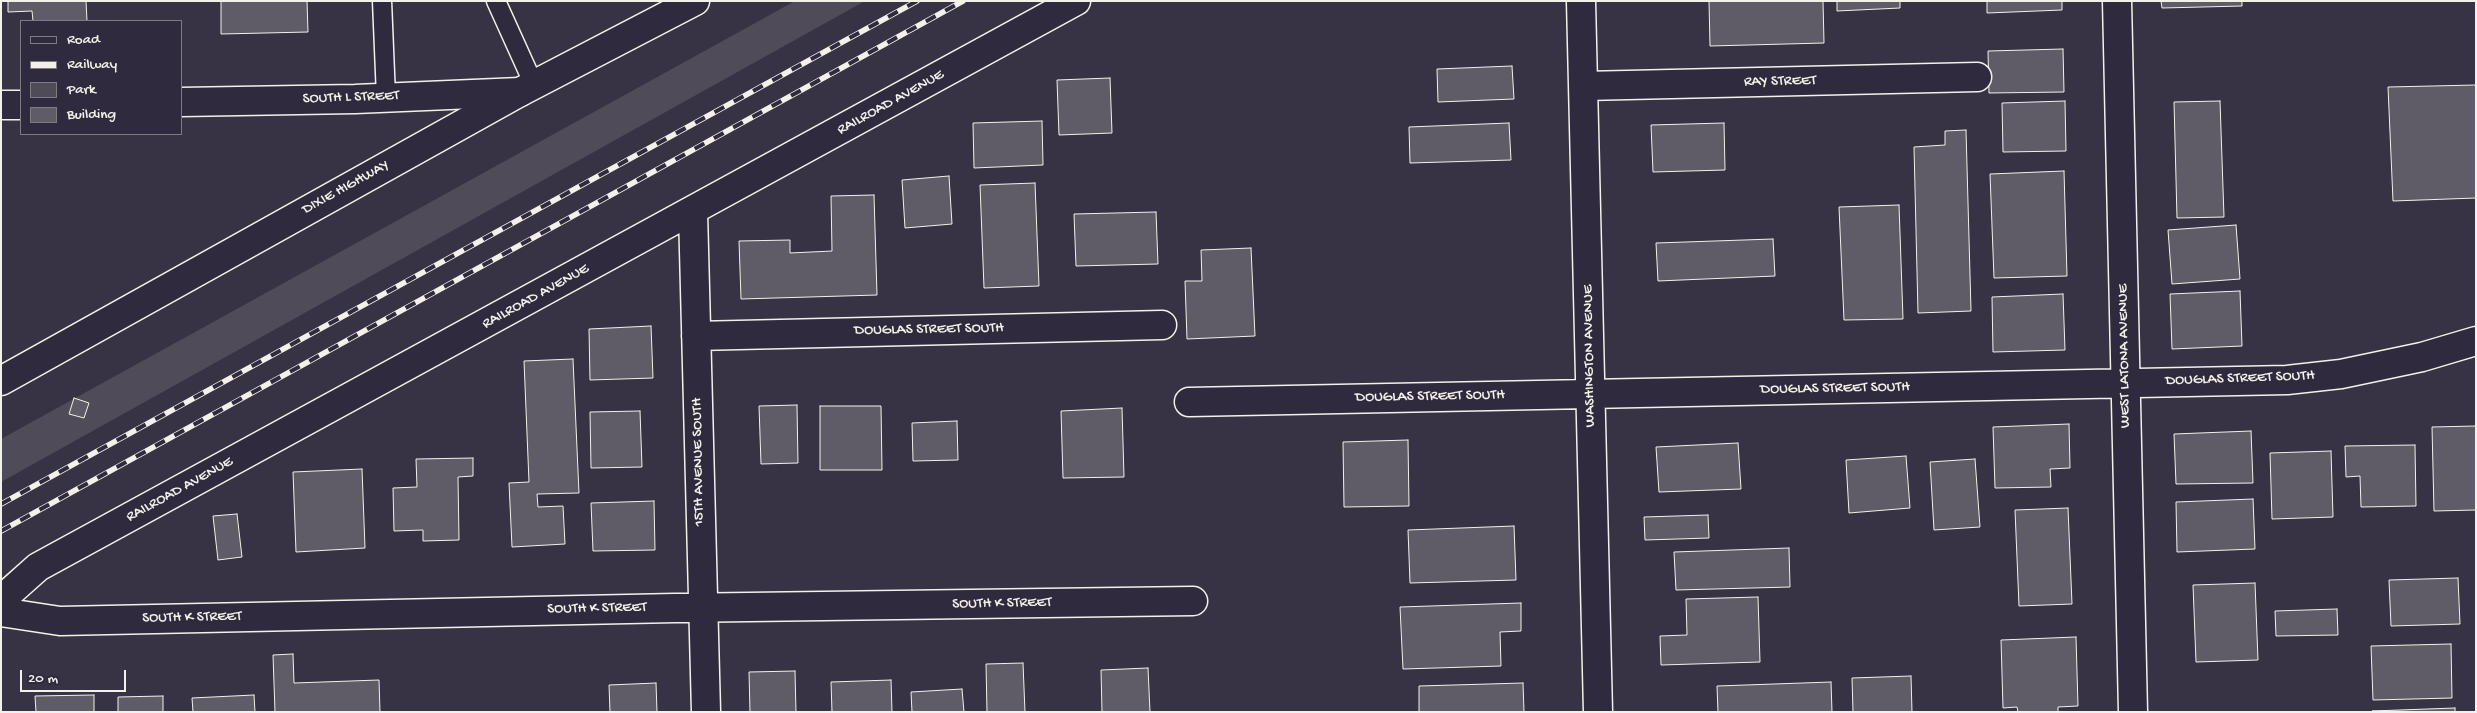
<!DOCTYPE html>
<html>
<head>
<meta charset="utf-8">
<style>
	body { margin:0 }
	#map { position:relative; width:2477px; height:713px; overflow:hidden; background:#373244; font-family:"Gochi Hand",sans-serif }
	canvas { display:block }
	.frame { position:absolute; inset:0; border:2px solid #f4f1e8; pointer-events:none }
	.legend { position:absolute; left:20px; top:20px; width:162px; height:115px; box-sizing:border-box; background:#2f2a3d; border:1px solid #7e7a81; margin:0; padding:6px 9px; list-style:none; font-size:15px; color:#f4f1e8 }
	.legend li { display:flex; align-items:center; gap:10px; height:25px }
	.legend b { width:25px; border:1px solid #7e7a81 }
	.scale { position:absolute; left:20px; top:670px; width:106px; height:22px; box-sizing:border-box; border:2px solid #f4f1e8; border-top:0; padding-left:6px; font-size:15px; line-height:18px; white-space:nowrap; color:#f4f1e8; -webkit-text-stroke:4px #2f2a3d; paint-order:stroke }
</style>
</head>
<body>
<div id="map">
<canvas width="2477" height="713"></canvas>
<div class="frame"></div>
<ul class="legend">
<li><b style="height:6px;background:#2f2a3d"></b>Road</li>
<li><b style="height:6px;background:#f4f1e8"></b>Railway</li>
<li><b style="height:14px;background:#504b59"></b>Park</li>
<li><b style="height:14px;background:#5f5c67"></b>Building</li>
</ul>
<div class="scale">20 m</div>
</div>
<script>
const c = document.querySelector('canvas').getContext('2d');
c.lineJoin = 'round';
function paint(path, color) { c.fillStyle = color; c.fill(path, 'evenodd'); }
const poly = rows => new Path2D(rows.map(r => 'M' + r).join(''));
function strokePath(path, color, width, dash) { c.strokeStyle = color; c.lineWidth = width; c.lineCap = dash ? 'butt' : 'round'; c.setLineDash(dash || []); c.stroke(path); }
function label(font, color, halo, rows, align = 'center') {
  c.font = font + ' "Gochi Hand",sans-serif'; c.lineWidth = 4; c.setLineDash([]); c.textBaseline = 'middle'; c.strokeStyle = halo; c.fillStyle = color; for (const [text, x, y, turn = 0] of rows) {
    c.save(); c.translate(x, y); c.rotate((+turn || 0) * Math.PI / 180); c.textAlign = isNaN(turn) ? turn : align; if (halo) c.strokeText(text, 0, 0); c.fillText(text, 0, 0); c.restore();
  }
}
const green = poly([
	[795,1,865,1,1,482,1,439]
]);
const building = poly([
	[8,1,86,1,87,21,33,21,32,11,8,12,8,1],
	[221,1,307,1,308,32,221,34,221,1],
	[1709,1,1823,1,1824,43,1710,46,1709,1],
	[1837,1,1900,1,1900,8,1837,11,1837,1],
	[1987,1,2062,1,2062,10,1987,13,1987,1],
	[2161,1,2242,1,2242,6,2162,8,2161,1],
	[2063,49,2064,92,1989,93,1988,51,2063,49],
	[1512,66,1514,99,1438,102,1437,69,1512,66],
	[1110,78,1112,133,1059,135,1057,80,1110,78],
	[2476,85,2476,198,2393,201,2388,87,2476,85],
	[2065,101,2066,151,2003,152,2002,103,2065,101],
	[2220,101,2224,217,2177,218,2174,102,2220,101],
	[1042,121,1043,165,974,168,973,123,1042,121],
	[1509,123,1511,160,1410,163,1409,127,1509,123],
	[1724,123,1725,170,1653,172,1651,125,1724,123],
	[1966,130,1971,311,1918,313,1914,147,1945,145,1945,131,1966,130],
	[2064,171,2067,276,1994,278,1990,174,2064,171],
	[949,176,952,224,905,228,902,180,949,176],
	[1035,183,1039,286,984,288,980,185,1035,183],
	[874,195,877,295,741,299,739,241,790,240,790,253,832,251,831,196,874,195],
	[1899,205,1903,319,1844,320,1839,207,1899,205],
	[1156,212,1158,264,1076,266,1074,214,1156,212],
	[2236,225,2240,279,2172,284,2168,230,2236,225],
	[1773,239,1775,276,1658,281,1656,243,1773,239],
	[1251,248,1255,336,1187,339,1185,281,1202,281,1201,250,1251,248],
	[2240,291,2242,346,2172,349,2170,294,2240,291],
	[2063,294,2065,350,1993,352,1992,297,2063,294],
	[651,326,653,378,590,380,589,329,651,326],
	[573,359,579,493,537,494,538,507,563,506,565,544,512,547,509,483,529,482,524,361,573,359],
	[74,398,89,403,84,418,69,414,74,398],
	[797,405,798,463,761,464,759,406,797,405],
	[820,406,881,406,882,470,820,470,820,406],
	[1122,408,1124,477,1063,478,1061,411,1122,408],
	[640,411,642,467,591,468,590,412,640,411],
	[957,421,958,460,913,461,912,423,957,421],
	[2069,424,2070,468,2050,469,2051,487,1995,488,1993,427,2069,424],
	[2476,426,2476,510,2434,511,2432,427,2476,426],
	[2251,431,2253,483,2176,484,2174,434,2251,431],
	[1408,440,1409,506,1344,507,1343,442,1408,440],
	[1738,443,1741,489,1659,492,1656,447,1738,443],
	[2415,445,2416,506,2361,507,2360,476,2346,477,2345,446,2415,445],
	[2331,451,2333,517,2272,519,2270,453,2331,451],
	[1906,456,1910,508,1849,513,1846,460,1906,456],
	[473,458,473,476,458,477,459,540,423,541,423,530,394,531,393,488,417,487,416,459,473,458],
	[1975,459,1980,527,1934,530,1930,462,1975,459],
	[362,469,365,548,296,552,293,472,362,469],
	[2253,499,2255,549,2177,552,2176,502,2253,499],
	[654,501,655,550,593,551,591,503,654,501],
	[2068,508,2072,604,2019,606,2015,510,2068,508],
	[237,514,242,557,218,560,213,516,237,514],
	[1708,515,1709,538,1645,540,1644,517,1708,515],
	[1514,526,1516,580,1410,583,1408,530,1514,526],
	[1789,548,1790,587,1676,590,1674,552,1789,548],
	[2458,578,2460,624,2391,626,2389,580,2458,578],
	[2255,583,2258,660,2196,662,2193,585,2255,583],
	[1758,597,1760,662,1661,665,1660,636,1687,635,1686,599,1758,597],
	[1521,603,1521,631,1500,632,1501,666,1403,669,1400,607,1521,603],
	[2337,609,2338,635,2276,636,2275,611,2337,609],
	[2076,637,2078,706,2058,707,2058,712,2018,712,2017,707,2003,708,2001,640,2076,637],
	[2451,644,2452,698,2373,700,2371,646,2451,644],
	[293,654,294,683,379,680,380,712,275,712,273,655,293,654],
	[1023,663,1025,712,987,712,986,664,1023,663],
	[1148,668,1150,712,1102,712,1101,670,1148,668],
	[795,671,796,712,750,712,749,672,795,671],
	[1911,676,1912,712,1853,712,1852,678,1911,676],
	[891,680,892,712,832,712,831,682,891,680],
	[1831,682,1832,712,1718,712,1717,686,1831,682],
	[656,683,657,712,610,712,609,685,656,683],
	[1523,683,1524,712,1419,712,1419,686,1523,683],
	[962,689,964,712,912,712,911,692,962,689],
	[94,695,94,712,36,712,35,696,94,695],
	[254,695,255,712,193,712,192,698,254,695],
	[163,696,163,712,118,712,118,697,163,696],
	[2455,708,2455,712,2372,711,2455,708]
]);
const lane = poly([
	[382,1,386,97],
	[496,1,534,85]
]);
const street = poly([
	[1581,1,1598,712],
	[2117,1,2133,712],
	[1584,86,1977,77],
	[181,102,355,99,520,92],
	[1,105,21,105],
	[693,212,706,712],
	[696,336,1162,325],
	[1189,402,2287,380,2341,374,2422,357,2476,341],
	[1,600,38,567,1076,1],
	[1,612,60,621,675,608,1193,601]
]);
const primary = poly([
	[1,381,520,92,695,1]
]);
const rail = poly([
	[1,504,917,1],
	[1,531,963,1]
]);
const streetNames = [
	["RAY STREET",1780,82,-1],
	["SOUTH L STREET",351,98,-2],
	["RAILROAD AVENUE",891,103,-29],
	["DIXIE HIGHWAY",346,188,-29],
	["RAILROAD AVENUE",536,297,-29],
	["DOUGLAS STREET SOUTH",929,330,-1],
	["WASHINGTON AVENUE",1590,356,-91],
	["WEST LATONA AVENUE",2125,356,-91],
	["DOUGLAS STREET SOUTH",2240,379,-2],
	["DOUGLAS STREET SOUTH",1835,389,-1],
	["DOUGLAS STREET SOUTH",1430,397,-1],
	["15TH AVENUE SOUTH",699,462,-91],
	["RAILROAD AVENUE",180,490,-29],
	["SOUTH K STREET",1002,604,-1],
	["SOUTH K STREET",597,609,-1],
	["SOUTH K STREET",192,618,-1]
];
paint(green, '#504b59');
paint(building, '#5f5c67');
strokePath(building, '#f4f1e8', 1);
strokePath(lane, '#f4f1e8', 21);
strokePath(street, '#f4f1e8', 31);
strokePath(primary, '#f4f1e8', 31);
strokePath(lane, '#2f2a3d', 18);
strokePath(street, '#2f2a3d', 28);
strokePath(primary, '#2f2a3d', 28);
strokePath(rail, '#f4f1e8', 5.5);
strokePath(rail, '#2f2a3d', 4, [11]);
label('15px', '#f4f1e8', '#2f2a3d', streetNames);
</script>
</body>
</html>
